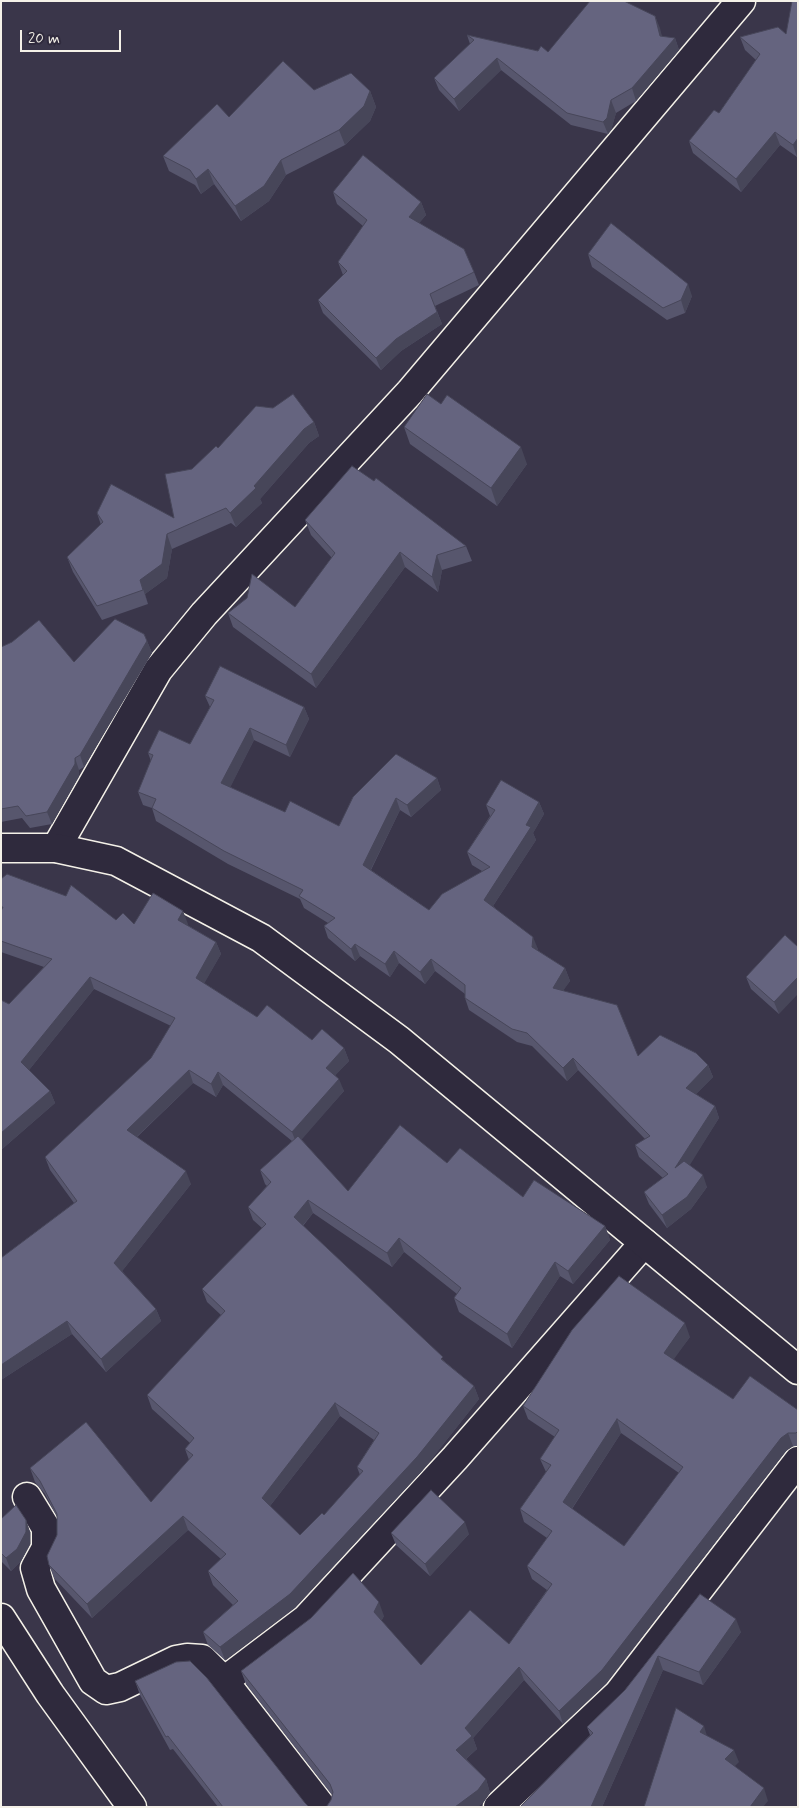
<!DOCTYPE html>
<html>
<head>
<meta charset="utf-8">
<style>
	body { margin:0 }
	#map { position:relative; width:799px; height:1808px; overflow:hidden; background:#3a364a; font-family:Mynerve,sans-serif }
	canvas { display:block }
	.frame { position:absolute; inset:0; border:2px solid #f4f1e8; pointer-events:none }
	.scale { position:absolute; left:20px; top:30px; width:101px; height:22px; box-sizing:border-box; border:2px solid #f4f1e8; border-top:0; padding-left:6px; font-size:15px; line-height:18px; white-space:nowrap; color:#f4f1e8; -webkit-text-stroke:4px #2f2a3d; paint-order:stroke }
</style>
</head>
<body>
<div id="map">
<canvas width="799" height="1808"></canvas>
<div class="frame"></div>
<div class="scale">20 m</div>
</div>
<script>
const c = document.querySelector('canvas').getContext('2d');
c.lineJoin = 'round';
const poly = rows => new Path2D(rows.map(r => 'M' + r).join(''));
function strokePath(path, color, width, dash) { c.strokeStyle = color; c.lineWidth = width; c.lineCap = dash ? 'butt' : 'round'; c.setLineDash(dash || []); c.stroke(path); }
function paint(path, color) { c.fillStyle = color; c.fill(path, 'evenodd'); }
const street = poly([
	[56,848,158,670,204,614,410,392,741,1],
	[27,1497,46,1528,46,1548,35,1568,41,1589,93,1681,106,1690,120,1687,176,1660,187,1658,202,1659,224,1681,306,1619,455,1458,644,1243],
	[1,1618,50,1694,132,1807],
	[224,1681,322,1807],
	[498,1807,618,1694,798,1461]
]);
const secondary = poly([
	[1,848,56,848,116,861,261,938,399,1040,798,1370]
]);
const wall = poly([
	[798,1,798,157,797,157,780,145,741,192,693,153,689,141,719,113,756,60,745,50,740,37,786,34],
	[655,16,662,37,675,38,679,50,636,101,616,113,611,130,608,134,571,125,501,70,459,111,439,90,434,78,470,44,467,35,538,51,548,52],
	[314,90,370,91,376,107,370,121,345,145,286,175,269,201,241,221,214,184,201,194,195,185,169,171,163,156,229,117],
	[333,192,421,202,426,215,419,223,474,272,479,285,435,306,442,324,401,351,381,370,323,313,318,300,343,275,338,262,363,226,337,204],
	[588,254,692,296,685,313,667,320,592,267],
	[314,422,319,436,309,443,260,499,262,503,236,527,231,523,172,549,167,578,145,594,148,604,102,620,73,572,67,557,101,525,97,513,174,518,218,448],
	[404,427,527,464,497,506,410,444],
	[305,520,466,546,472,561,442,570,438,592,405,567,316,688,233,627,228,613,295,607,332,558,311,535],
	[147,641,152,653,84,767,79,770,79,776,52,824,30,828,22,818,1,822,1,647,74,662],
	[205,696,304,707,309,719,290,757,254,740,230,787,285,812,339,826,437,778,441,790,411,817,400,810,371,870,429,910,482,871,472,865,467,852,490,816,486,805,539,802,544,814,533,833,536,840,493,906,538,949,537,950,565,968,570,981,563,990,638,1056,708,1065,713,1077,696,1094,715,1106,719,1118,689,1165,707,1187,691,1209,667,1228,649,1204,644,1192,663,1178,639,1157,635,1145,645,1139,578,1070,567,1081,532,1046,517,1042,469,1010,465,998,465,994,435,971,425,984,399,963,390,977,360,956,355,961,328,938,324,926,328,923,304,908,300,899,228,864,156,821,152,808,143,805,138,792,151,761,148,753,190,744,210,707],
	[1,879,116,920,134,924,188,924,187,925,216,942,221,954,204,983,257,1017,312,1040,344,1048,349,1061,335,1075,344,1091,301,1139,348,1191,447,1163,523,1197,605,1226,610,1240,573,1284,560,1276,512,1348,459,1312,454,1298,457,1294,404,1252,392,1267,313,1213,303,1226,444,1361,474,1386,479,1399,422,1471,295,1607,225,1660,208,1645,203,1632,233,1605,213,1585,208,1571,221,1559,188,1530,92,1618,54,1578,49,1565,57,1535,57,1517,45,1494,35,1482,30,1468,151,1502,189,1460,185,1449,190,1443,152,1409,147,1395,221,1315,207,1302,202,1289,262,1228,253,1220,248,1207,267,1186,265,1184,260,1170,292,1141,223,1085,216,1097,193,1083,137,1137,191,1184,122,1271,156,1309,161,1321,106,1372,72,1334,1,1380,1,1258,74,1203,50,1170,45,1157,151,1058,171,1026,94,989,29,1070,50,1091,55,1103,1,1150,9,1004,44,967,1,952],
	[340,1416,374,1440,357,1467,360,1475,324,1515,300,1535,270,1506],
	[785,935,779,1014,751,989,746,977],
	[690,1337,673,1359,733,1399,798,1410,798,1446,793,1446,786,1451,606,1683,563,1724,524,1680,473,1738,477,1749,466,1759,486,1779,490,1793,483,1803,327,1806,331,1800,332,1795,246,1684,241,1671,384,1616,381,1621,421,1665,509,1644,547,1590,532,1579,527,1566,547,1538,524,1522,520,1509,546,1472,540,1459,555,1437,528,1419,523,1406],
	[621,1433,679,1473,624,1546,572,1509],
	[1,1519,26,1520,30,1532,30,1544,21,1561,11,1571,1,1561],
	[391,1533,469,1534,430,1576,396,1545],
	[700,1594,741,1632,703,1685,663,1670,602,1807,520,1807,590,1735,587,1727,625,1690],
	[135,1681,305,1803,309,1807,218,1807,173,1749,170,1750,140,1695]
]);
const shadedWall = poly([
	[655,16,660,28,665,49,660,36],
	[675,38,679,50,636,101,632,88],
	[497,58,501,70,459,111,454,99],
	[370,91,376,107,370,121,345,145,339,130],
	[611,100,616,113,611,130,608,134,603,122],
	[775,132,780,145,741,192,736,179],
	[798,138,798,157,797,157,793,145],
	[281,160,286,175,269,201,241,221,235,206],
	[208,169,214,184,201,194,196,179],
	[421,202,426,215,414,229,409,217],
	[688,284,692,296,685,313,681,300],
	[437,312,442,324,401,351,381,370,376,358,396,339],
	[314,422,319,436,309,443,260,499,262,503,236,527,230,513,304,429],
	[521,447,527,464,497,506,491,488],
	[167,534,172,549,167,578,145,594,148,604,140,580],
	[400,552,405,567,316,688,311,674],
	[437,555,442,570,438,592,432,577],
	[147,641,152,653,84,767,80,755],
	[304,707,309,719,290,757,286,745],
	[250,728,254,740,226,796,221,783],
	[75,758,79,770,79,776,52,824,47,812],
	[437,778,441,790,411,817,407,805],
	[396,798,400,810,367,877,363,865],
	[539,802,544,814,533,833,536,840,489,912,484,900],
	[183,911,188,924,182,932,178,920],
	[533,937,538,949,536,959,532,947],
	[216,942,221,954,200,991,196,978],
	[355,944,360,956,355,961,351,949],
	[394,951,399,963,390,977,385,964],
	[431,959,435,971,425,984,420,972],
	[565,968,570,981,557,1000,553,988],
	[90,977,94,989,25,1075,21,1062],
	[798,977,798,994,779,1014,774,1002],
	[344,1048,349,1061,331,1080,326,1068],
	[573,1058,578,1070,567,1081,563,1068],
	[708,1065,713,1077,690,1100,686,1088],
	[189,1070,193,1083,131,1142,127,1130],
	[218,1072,223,1085,216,1097,211,1084],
	[339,1079,344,1091,297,1145,292,1132],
	[50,1091,55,1103,1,1150,1,1133],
	[715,1106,719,1118,680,1181,675,1168],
	[186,1171,191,1184,119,1275,114,1263],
	[703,1175,707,1187,691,1209,667,1228,662,1215],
	[308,1200,313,1213,298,1231,294,1217],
	[605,1226,610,1240,573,1284,568,1271],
	[399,1238,404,1252,392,1267,387,1253],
	[555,1262,560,1276,512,1348,507,1334],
	[156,1309,161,1321,106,1372,101,1359],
	[67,1321,72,1334,1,1380,1,1365],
	[685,1323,690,1337,669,1366,664,1353],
	[474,1386,479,1399,422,1471,295,1607,225,1660,220,1647],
	[335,1403,340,1416,266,1511,262,1498],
	[617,1419,621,1433,567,1516,563,1502],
	[788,1433,793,1446,786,1451,606,1683,563,1724,559,1711,781,1438],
	[183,1516,188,1530,92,1618,87,1604],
	[26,1520,30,1532,30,1544,21,1561,11,1571,6,1558],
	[465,1522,469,1534,430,1576,425,1564],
	[379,1602,384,1616,379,1626,374,1612],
	[736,1619,741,1632,703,1685,699,1672],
	[658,1656,663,1670,602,1807,591,1807],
	[519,1667,524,1680,473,1738,477,1749,461,1763,456,1750,465,1728],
	[704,1726,708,1739,700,1732],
	[734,1750,739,1762,729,1772,725,1759],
	[486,1779,490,1793,483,1803,478,1807,455,1807],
	[764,1788,768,1801,763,1807,750,1807]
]);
const building = poly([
	[590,1,624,1,655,16,660,36,675,38,632,88,611,100,607,118,603,122,567,113,497,58,454,99,434,78,474,40,467,35,538,51,541,46,548,52,590,1],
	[792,1,798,1,798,89,797,89,798,90,798,138,793,145,775,132,736,179,689,141,714,110,719,113,760,54,740,37,778,27,786,34,792,1],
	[283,61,314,90,351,73,370,91,364,106,339,130,281,160,264,186,235,206,208,169,196,179,190,170,163,156,217,104,229,117,283,61],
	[363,155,421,202,409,217,464,249,474,272,430,294,437,312,396,339,376,358,318,300,347,271,338,262,367,220,333,192,363,155],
	[611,223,688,284,681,300,663,308,588,254,611,223],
	[293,394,314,422,304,429,254,486,256,488,230,513,226,508,167,534,162,564,140,580,143,590,97,606,67,557,103,522,97,513,111,484,174,518,165,474,192,469,216,446,218,448,256,406,273,408,293,394],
	[427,394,441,404,447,395,521,447,491,488,404,427,427,394],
	[352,466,374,481,376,478,466,546,437,555,432,577,400,552,311,674,228,613,247,598,252,574,295,607,335,553,305,520,352,466],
	[115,619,144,634,147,641,80,755,75,758,75,764,47,812,26,816,18,806,1,809,1,647,12,642,39,620,74,662,115,619],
	[220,666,304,707,286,745,250,728,221,783,285,812,290,801,339,826,353,797,396,754,437,778,407,805,396,798,363,865,429,910,442,894,490,867,467,852,495,810,486,805,501,780,539,802,526,825,531,827,484,900,533,937,532,947,565,968,553,988,617,1005,638,1056,660,1035,696,1053,708,1065,686,1088,715,1106,675,1168,684,1161,703,1175,687,1197,662,1215,644,1192,668,1174,635,1145,650,1136,573,1058,563,1068,527,1033,512,1029,465,998,465,985,431,959,420,972,394,951,385,964,355,944,351,949,324,926,335,918,299,896,303,890,224,851,152,808,156,799,138,792,153,755,148,753,159,730,190,744,214,700,205,696,220,666],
	[7,874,66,896,71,885,116,920,123,913,134,924,153,893,183,911,178,920,216,942,196,978,257,1017,267,1005,312,1040,322,1029,344,1048,326,1068,339,1079,292,1132,218,1072,211,1084,189,1070,127,1130,186,1171,114,1263,156,1309,101,1359,67,1321,1,1365,1,1258,77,1201,45,1157,151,1058,175,1018,90,977,21,1062,50,1091,1,1133,1,1000,9,1004,52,959,1,941,1,911,3,907,1,907,1,879,7,874],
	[785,935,798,947,798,977,774,1002,746,977,785,935],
	[400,1125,447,1163,460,1148,523,1197,534,1180,605,1226,568,1271,555,1262,507,1334,454,1298,461,1288,399,1238,387,1253,308,1200,294,1217,443,1357,441,1359,474,1386,417,1457,290,1594,220,1647,203,1632,238,1601,208,1571,226,1554,183,1516,87,1604,49,1565,47,1556,57,1535,57,1514,40,1481,30,1468,86,1422,151,1502,193,1455,185,1449,194,1438,147,1395,225,1311,202,1289,266,1224,248,1207,271,1182,260,1170,298,1136,348,1191,400,1125],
	[335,1403,379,1433,357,1467,363,1471,324,1515,322,1513,300,1535,262,1498,335,1403],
	[619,1276,685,1323,664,1353,733,1399,750,1376,798,1410,798,1431,796,1433,788,1433,781,1438,602,1670,559,1711,519,1667,465,1728,472,1736,456,1750,486,1779,478,1790,455,1807,325,1807,327,1806,331,1800,333,1792,330,1784,241,1671,311,1618,353,1573,379,1602,374,1612,421,1665,470,1610,509,1644,552,1584,527,1566,552,1531,520,1509,551,1465,540,1459,559,1430,523,1406,572,1330,619,1276],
	[617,1419,683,1467,624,1546,563,1502,617,1419],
	[431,1490,465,1522,425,1564,391,1533,431,1490],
	[16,1505,26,1520,26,1532,17,1549,6,1558,1,1553,1,1519,16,1505],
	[700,1594,736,1619,699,1672,658,1656,591,1807,520,1807,593,1733,587,1727,625,1690,700,1594],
	[190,1661,207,1678,305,1803,309,1807,223,1807,168,1736,166,1737,135,1681,176,1662,190,1661],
	[676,1708,704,1726,700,1732,734,1750,725,1759,764,1788,750,1807,644,1807,676,1708]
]);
strokePath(street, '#f4f1e8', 31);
strokePath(secondary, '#f4f1e8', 31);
strokePath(street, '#2f2a3d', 28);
strokePath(secondary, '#2f2a3d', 28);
paint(wall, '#57566d');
paint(shadedWall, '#474659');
paint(building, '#65647f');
strokePath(building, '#474659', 1);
</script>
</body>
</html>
